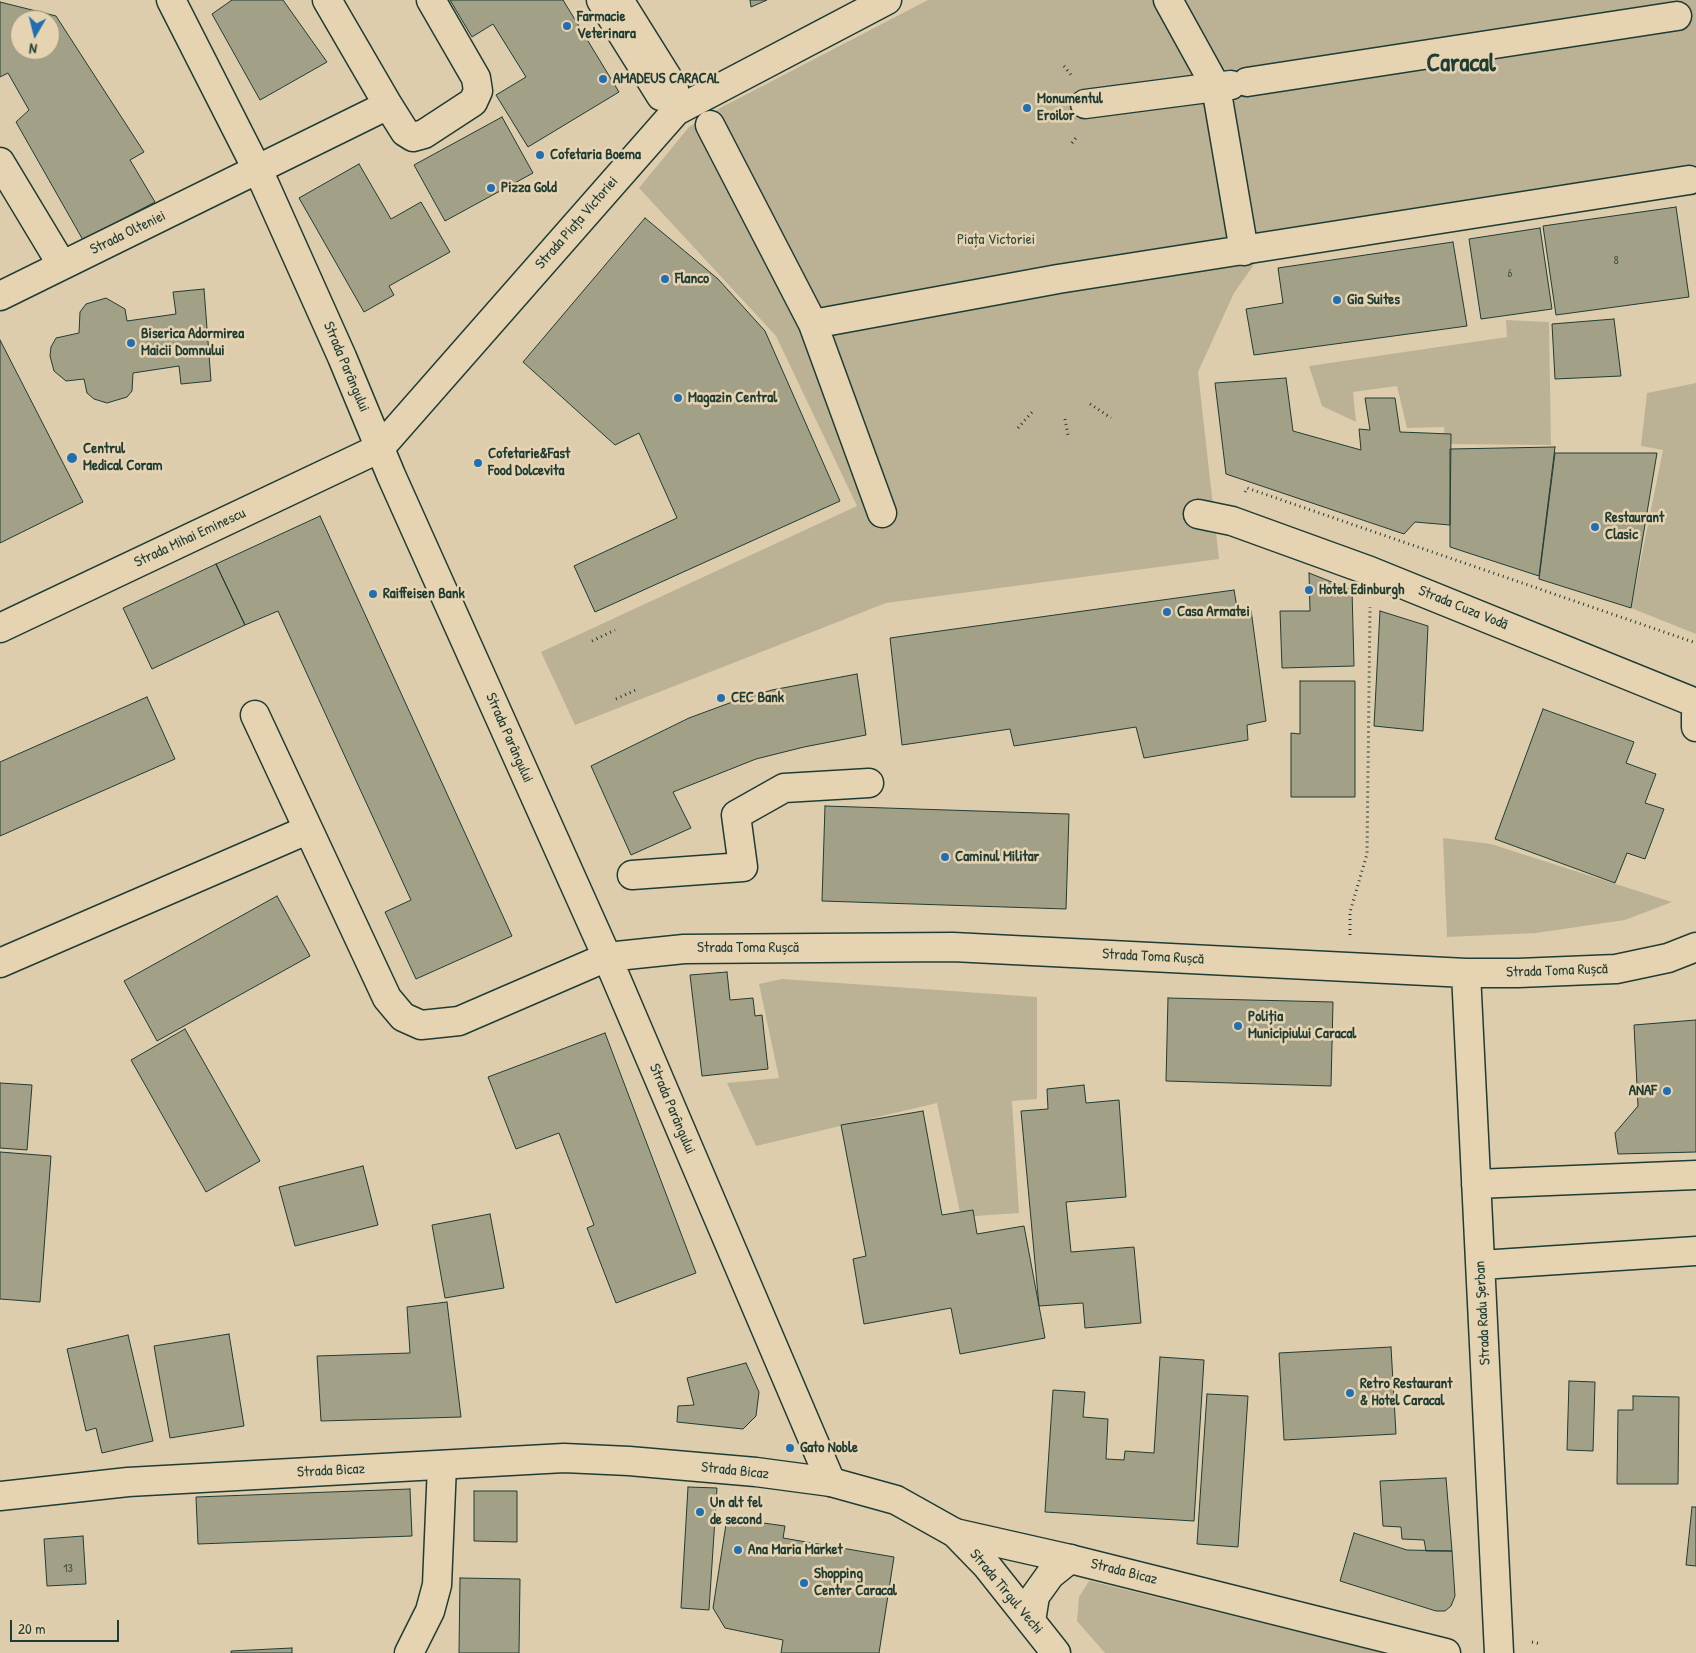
<!DOCTYPE html>
<html>
<head>
<meta charset="utf-8">
<style>
	body { margin:0 }
	#map { position:relative; width:1696px; height:1653px; overflow:hidden; background:#decdac; font-family:"Patrick Hand",sans-serif }
	canvas { display:block }
	.north { position:absolute; left:10px; top:10px; width:50px; height:50px; box-sizing:border-box; background:#e6d3b1; border:1px solid #96977f; border-radius:50%; rotate:188deg; font-size:14px; font-weight:700; line-height:20px; text-align:center; color:#1f3d34 }
	.north::after { content:''; display:block; margin:auto; width:18px; height:22px; background:#1f6fb2; clip-path:polygon(50% 0,100% 100%,50% 72%,0 100%) }
	.scale { position:absolute; left:10px; top:1620px; width:109px; height:22px; box-sizing:border-box; border:2px solid #1f3d34; border-top:0; padding-left:6px; font-size:15px; line-height:18px; white-space:nowrap; color:#1f3d34; -webkit-text-stroke:4px #e6d3b1; paint-order:stroke }
</style>
</head>
<body>
<div id="map">
<canvas width="1696" height="1653"></canvas>
<div class="north">N</div>
<div class="scale">20 m</div>
</div>
<script>
const c = document.querySelector('canvas').getContext('2d');
c.lineJoin = 'round';
function paint(path, color) { c.fillStyle = color; c.fill(path, 'evenodd'); }
const poly = rows => new Path2D(rows.map(r => 'M' + r).join(''));
function strokePath(path, color, width, dash) { c.strokeStyle = color; c.lineWidth = width; c.lineCap = dash ? 'butt' : 'round'; c.setLineDash(dash || []); c.stroke(path); }
function label(font, color, halo, rows, align = 'center') {
  c.font = font + ' "Patrick Hand",sans-serif'; c.lineWidth = 5; c.setLineDash([]); c.textBaseline = 'middle'; c.strokeStyle = halo; c.fillStyle = color; for (const [text, x, y, turn = 0] of rows) {
    c.save(); c.translate(x, y); c.rotate((+turn || 0) * Math.PI / 180); c.textAlign = isNaN(turn) ? turn : align; if (halo) c.strokeText(text, 0, 0); c.fillText(text, 0, 0); c.restore();
  }
}
const green = poly([
	[928,0,1696,0,1696,195,1260,256,1234,293,1198,372,1219,559,886,603,575,725,541,652,857,506,776,336,639,188,689,127,722,107],
	[1506,320,1549,322,1551,445,1445,444,1444,427,1407,428,1397,386,1353,392,1356,422,1322,406,1309,366,1507,337],
	[1696,383,1696,634,1631,608,1663,450,1641,446,1647,393],
	[1443,838,1491,844,1672,902,1625,920,1536,933,1447,937],
	[782,979,1037,997,1037,1099,1012,1101,1019,1213,961,1217,937,1103,756,1146,727,1083,779,1078,759,984],
	[1089,1581,1090,1581,1384,1653,1105,1653,1077,1621,1079,1597]
]);
const building = poly([
	[232,0,283,0,327,62,260,100,212,14,232,0],
	[450,0,563,0,619,92,528,147,496,95,526,77,493,24,472,37,450,0],
	[750,0,767,0,751,7,750,0],
	[0,2,56,16,144,152,130,160,155,202,83,240,16,122,29,110,8,73,0,77,0,2],
	[20,20,50,20,50,50,20,50,20,20],
	[502,117,533,173,445,221,414,165,502,117],
	[359,164,391,219,421,202,450,252,389,286,394,295,364,312,299,198,359,164],
	[1676,207,1689,297,1556,315,1543,226,1676,207],
	[645,218,718,279,765,331,840,501,595,612,574,566,677,518,639,433,615,445,523,362,645,218],
	[1540,228,1552,309,1481,319,1469,239,1540,228],
	[1453,242,1467,326,1254,355,1246,309,1283,303,1278,268,1453,242],
	[204,289,211,381,181,384,179,366,133,373,132,391,127,397,107,403,94,399,87,393,84,379,66,381,54,371,50,356,51,347,56,338,79,333,80,312,86,304,106,298,125,309,127,321,176,314,173,292,204,289],
	[1614,319,1621,376,1555,379,1552,324,1614,319],
	[0,340,83,502,0,543,0,340],
	[1286,378,1293,431,1361,450,1359,429,1370,430,1365,398,1395,398,1400,432,1451,434,1450,525,1415,522,1404,534,1226,474,1215,383,1286,378],
	[1555,447,1539,576,1450,547,1450,449,1555,447],
	[1555,453,1657,453,1631,608,1539,579,1555,453],
	[320,516,512,936,416,979,385,912,411,900,278,611,245,625,216,564,320,516],
	[216,564,245,625,152,669,123,608,216,564],
	[1309,573,1352,590,1354,666,1282,668,1280,611,1310,611,1309,573],
	[1234,590,1238,613,1251,610,1266,721,1247,725,1248,740,1144,758,1136,727,1014,746,1010,729,902,745,890,638,1234,590],
	[1380,611,1428,626,1423,731,1374,726,1380,611],
	[857,674,866,735,804,747,756,759,673,792,691,828,631,855,591,766,689,718,735,701,772,690,857,674],
	[1300,681,1355,681,1355,797,1291,797,1291,733,1300,734,1300,681],
	[147,697,175,759,0,836,0,762,147,697],
	[1543,709,1634,742,1626,763,1656,774,1645,803,1664,809,1645,859,1627,853,1615,883,1495,839,1543,709],
	[825,806,1069,814,1066,909,822,901,825,806],
	[277,896,310,956,157,1041,124,981,277,896],
	[727,972,730,1000,753,998,755,1016,762,1015,768,1069,702,1076,690,975,727,972],
	[1168,998,1333,1002,1331,1086,1166,1081,1168,998],
	[1696,1020,1696,1152,1618,1154,1615,1133,1638,1106,1634,1025,1696,1020],
	[185,1029,260,1161,206,1192,131,1060,185,1029],
	[605,1033,696,1273,616,1303,587,1228,594,1225,559,1133,516,1149,488,1077,605,1033],
	[0,1083,32,1085,27,1150,0,1148,0,1083],
	[1084,1085,1086,1103,1119,1100,1126,1197,1066,1202,1071,1252,1134,1247,1141,1323,1085,1328,1083,1303,1039,1306,1021,1111,1048,1109,1047,1089,1084,1085],
	[923,1111,942,1215,973,1210,977,1234,1024,1226,1045,1338,960,1354,951,1308,864,1324,853,1259,866,1256,841,1125,923,1111],
	[0,1152,51,1156,40,1302,0,1299,0,1152],
	[363,1166,378,1225,295,1246,279,1187,363,1166],
	[490,1214,504,1288,445,1298,432,1225,490,1214],
	[447,1302,461,1417,321,1421,317,1356,410,1353,407,1307,447,1302],
	[229,1334,244,1426,170,1438,154,1346,229,1334],
	[128,1335,153,1441,102,1453,96,1428,86,1431,67,1349,128,1335],
	[1391,1347,1396,1434,1284,1440,1279,1353,1391,1347],
	[1160,1357,1204,1360,1194,1521,1045,1512,1053,1390,1085,1392,1083,1417,1108,1419,1106,1459,1124,1460,1125,1451,1154,1453,1160,1357],
	[746,1363,759,1392,756,1416,743,1429,677,1422,678,1406,694,1405,687,1378,746,1363],
	[1569,1381,1595,1382,1593,1451,1567,1450,1569,1381],
	[1207,1394,1248,1396,1238,1547,1197,1544,1207,1394],
	[1633,1396,1679,1397,1678,1484,1617,1484,1618,1410,1633,1410,1633,1396],
	[1446,1478,1452,1551,1426,1551,1424,1540,1402,1539,1401,1527,1383,1526,1380,1481,1446,1478],
	[688,1487,717,1488,709,1610,681,1608,688,1487],
	[410,1489,412,1536,198,1544,196,1497,410,1489],
	[474,1491,517,1491,517,1542,474,1541,474,1491],
	[1692,1507,1696,1507,1696,1566,1686,1565,1692,1507],
	[727,1518,785,1526,783,1538,894,1557,879,1653,781,1653,783,1640,725,1628,713,1608,727,1518],
	[1354,1533,1407,1550,1452,1551,1455,1596,1451,1606,1445,1611,1436,1611,1340,1581,1354,1533],
	[83,1536,86,1584,47,1586,44,1539,83,1536],
	[460,1578,520,1579,519,1653,459,1653,460,1578],
	[292,1648,292,1653,231,1653,231,1651,292,1648]
]);
const path = poly([
	[1064,66,1071,75],
	[1072,143,1078,135],
	[1090,404,1111,418],
	[1065,419,1068,435],
	[1018,428,1033,411],
	[1245,492,1247,488,1696,643],
	[592,641,615,630],
	[616,699,638,689],
	[1350,935,1350,912,1367,854,1370,607],
	[1532,1642,1541,1644]
]);
const minor = poly([
	[171,0,265,185,342,357,391,475,607,957,831,1482],
	[327,0,388,105,405,132,413,137,424,134,473,102,478,91,476,78,431,0],
	[601,0,661,96,674,88,619,0],
	[1168,0,1216,87,1244,251],
	[1247,82,1677,16],
	[1085,104,1231,85],
	[710,125,813,324,882,513],
	[0,162,62,265],
	[0,296,388,105],
	[813,324,1058,279,1689,180],
	[1198,514,1232,521,1370,571,1696,703],
	[0,628,380,448,676,111,887,0],
	[255,715,387,998,403,1017,421,1025,459,1021,607,957,684,949,953,947,1466,973,1518,973,1616,969,1668,958,1696,947],
	[632,875,743,867,736,815,784,788,869,783],
	[0,963,307,830],
	[1466,973,1499,1653],
	[1476,1184,1696,1175],
	[1481,1265,1696,1251],
	[955,1533,1070,1559,1446,1653],
	[409,1653,430,1611,437,1585,442,1465]
]);
const major = poly([
	[1696,715,1696,727],
	[0,1496,128,1482,564,1458,629,1461,756,1472,831,1482,896,1500,955,1533,987,1566,1056,1653],
	[1031,1621,1035,1596,1050,1575,1070,1559]
]);
const markers = [
	[567,26,5,"#1f6fb2"],
	[603,79,5,"#1f6fb2"],
	[1027,108,5,"#1f6fb2"],
	[540,155,5,"#1f6fb2"],
	[491,188,5,"#1f6fb2"],
	[665,279,5,"#1f6fb2"],
	[1337,300,5,"#1f6fb2"],
	[131,343,5,"#1f6fb2"],
	[678,398,5,"#1f6fb2"],
	[72,458,6,"#1f6fb2"],
	[478,463,5,"#1f6fb2"],
	[1595,527,5,"#1f6fb2"],
	[1309,590,5,"#1f6fb2"],
	[373,594,5,"#1f6fb2"],
	[1167,612,5,"#1f6fb2"],
	[721,698,5,"#1f6fb2"],
	[945,857,5,"#1f6fb2"],
	[1238,1026,5,"#1f6fb2"],
	[1667,1091,5,"#1f6fb2"],
	[1350,1393,5,"#1f6fb2"],
	[790,1448,5,"#1f6fb2"],
	[700,1512,5,"#1f6fb2"],
	[738,1550,5,"#1f6fb2"],
	[804,1583,5,"#1f6fb2"]
];
const numberNames = [
	["8",1616,261],
	["6",1510,274],
	["13",68,1569]
];
const poiNames = [
	["Farmacie",577,17],
	["Veterinara",577,34],
	["AMADEUS CARACAL",613,79],
	["Monumentul",1037,99],
	["Eroilor",1037,116],
	["Cofetaria Boema",550,155],
	["Pizza Gold",501,188],
	["Flanco",675,279],
	["Gia Suites",1347,300],
	["Biserica Adormirea",141,334],
	["Maicii Domnului",141,351],
	["Magazin Central",688,398],
	["Centrul",83,449],
	["Medical Coram",83,466],
	["Cofetarie&Fast",488,454],
	["Food Dolcevita",488,471],
	["Restaurant",1605,518],
	["Clasic",1605,535],
	["Hotel Edinburgh",1319,590],
	["Raiffeisen Bank",383,594],
	["Casa Armatei",1177,612],
	["CEC Bank",731,698],
	["Caminul Militar",955,857],
	["Poliția",1248,1017],
	["Municipiului Caracal",1248,1034],
	["ANAF",1657,1091,"right"],
	["Retro Restaurant",1360,1384],
	["& Hotel Caracal",1360,1401],
	["Gato Noble",800,1448],
	["Un alt fel",710,1503],
	["de second",710,1520],
	["Ana Maria Market",748,1550],
	["Shopping",814,1574],
	["Center Caracal",814,1591]
];
const streetNames = [
	["Strada Piața Victoriei",577,223,-49],
	["Strada Olteniei",128,233,-26],
	["Strada Parângului",346,367,67],
	["Strada Mihai Eminescu",190,538,-25],
	["Strada Cuza Vodă",1463,608,22],
	["Strada Parângului",509,738,66],
	["Strada Toma Rușcă",748,948],
	["Strada Toma Rușcă",1153,957,3],
	["Strada Toma Rușcă",1557,971,-2],
	["Strada Parângului",672,1109,67],
	["Strada Radu Șerban",1483,1313,-93],
	["Strada Bicaz",331,1471,-3],
	["Strada Bicaz",735,1471,6],
	["Strada Bicaz",1124,1572,14],
	["Strada Tîrgul Vechi",1006,1592,50]
];
const parkNames = [
	["Piața Victoriei",996,240]
];
const townNames = [
	["Caracal",1461,64]
];
paint(green, '#bbb296');
paint(building, '#a2a087');
strokePath(building, '#1f3d34', 1);
strokePath(minor, '#1f3d34', 31);
strokePath(major, '#1f3d34', 31);
strokePath(path, '#1f3d34', 3, [1, 4]);
strokePath(minor, '#e6d3b1', 28);
strokePath(major, '#e6d3b1', 28);
for (const [x, y, r, color] of markers) { const dot = new Path2D(); dot.arc(x, y, r, 0, 2 * Math.PI); c.fillStyle = color; c.fill(dot); strokePath(dot, '#e6d3b1', 2); }
label('12px', '#405649', null, numberNames);
label('bold 15px', '#1f3d34', '#e6d3b1', poiNames, 'left');
label('15px', '#1f3d34', '#e6d3b1', streetNames);
label('15px', '#2f493e', '#e6d3b1', parkNames);
label('bold 25px', '#1f3d34', '#e6d3b1', townNames);
</script>
</body>
</html>
